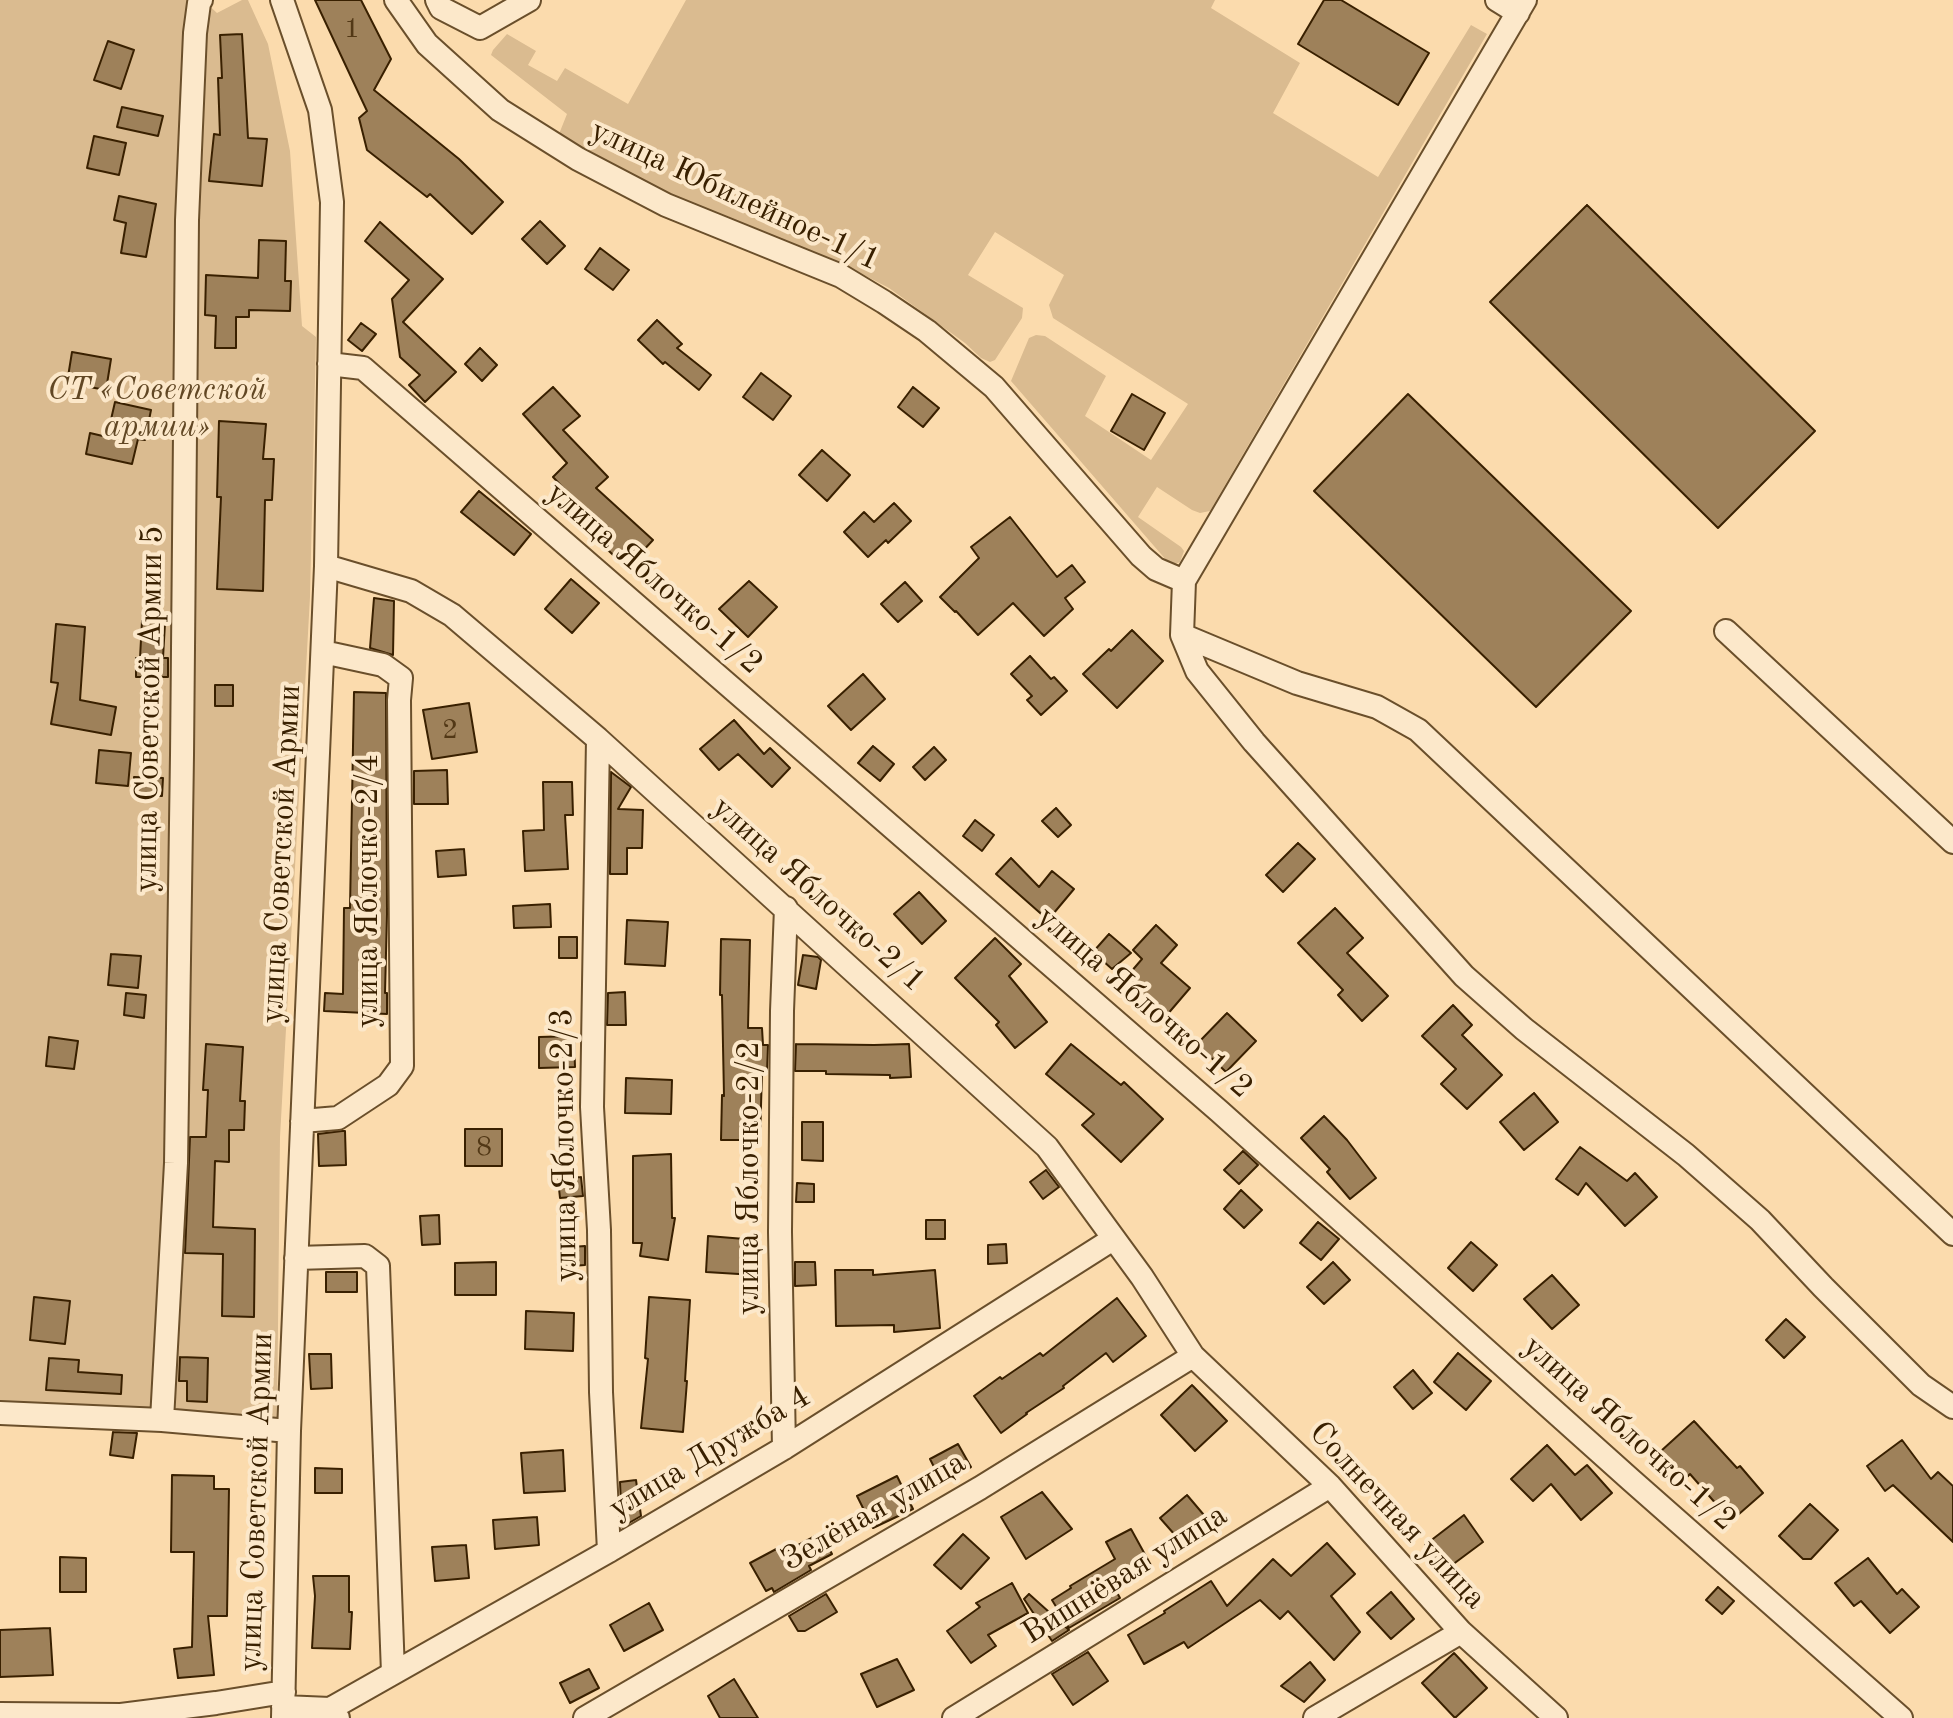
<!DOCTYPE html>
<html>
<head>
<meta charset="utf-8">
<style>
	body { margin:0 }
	canvas { display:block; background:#fbdbad }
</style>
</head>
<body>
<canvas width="1953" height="1718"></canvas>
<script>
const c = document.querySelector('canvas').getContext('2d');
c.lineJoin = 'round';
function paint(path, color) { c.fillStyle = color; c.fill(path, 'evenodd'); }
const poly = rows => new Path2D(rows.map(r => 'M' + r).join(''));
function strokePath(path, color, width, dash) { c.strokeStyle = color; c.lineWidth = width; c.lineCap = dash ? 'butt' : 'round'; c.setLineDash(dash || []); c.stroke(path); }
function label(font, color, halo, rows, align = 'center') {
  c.font = font + ' "Old Standard TT",serif'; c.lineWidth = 8; c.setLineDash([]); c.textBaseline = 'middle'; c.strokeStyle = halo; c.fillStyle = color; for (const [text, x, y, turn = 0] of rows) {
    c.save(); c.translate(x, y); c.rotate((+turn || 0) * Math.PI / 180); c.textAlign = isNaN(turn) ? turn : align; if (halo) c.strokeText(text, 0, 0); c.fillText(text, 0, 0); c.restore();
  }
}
const green = poly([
	[0,0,203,0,217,13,242,0,248,0,268,44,290,151,302,326,316,337,310,597,280,1137,277,1421,0,1402],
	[686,0,1215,0,1211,8,1300,63,1273,113,1378,177,1471,25,1487,34,1210,511,1200,513,1192,510,1157,487,1138,517,1181,547,1184,551,1180,562,1175,564,1167,561,1011,381,1029,338,1036,335,1045,336,1106,376,1085,416,1151,460,1188,404,1053,318,1049,305,1064,275,995,232,968,275,1023,308,1022,318,995,360,990,362,981,358,965,343,889,288,839,262,716,218,632,178,564,139,559,134,567,114,491,55,493,50,507,34,536,51,528,65,557,81,565,68,628,104]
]);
const building = poly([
	[315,0,361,0,391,59,374,90,459,159,503,202,472,234,430,194,427,197,367,150,359,118,367,111,315,0],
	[1324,0,1341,0,1429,53,1398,105,1298,44,1324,0],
	[242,34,248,138,267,139,262,186,209,181,214,134,220,135,218,78,222,78,220,35,242,34],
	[108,41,134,50,121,89,94,80,108,41],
	[122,107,163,116,158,136,117,127,122,107],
	[94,136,126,143,119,175,87,168,94,136],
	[119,196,156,204,146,257,121,253,126,223,114,220,119,196],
	[1587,205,1815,431,1718,528,1490,302,1587,205],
	[540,221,565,246,547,264,522,239,540,221],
	[380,222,443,279,403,322,456,372,425,402,409,385,420,375,400,357,392,299,409,280,365,241,380,222],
	[259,240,286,241,285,281,291,281,290,311,249,310,249,317,236,317,236,348,215,348,216,316,205,315,206,275,258,278,259,240],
	[600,248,629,270,613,290,585,269,600,248],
	[657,320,682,344,677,348,711,375,699,390,665,362,663,364,638,340,657,320],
	[361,323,376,334,362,351,348,340,361,323],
	[480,348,497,365,482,381,465,364,480,348],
	[72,352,111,359,106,390,67,383,72,352],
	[761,373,791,396,773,420,743,397,761,373],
	[553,387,580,416,563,430,608,477,596,488,653,540,627,568,593,536,600,528,553,477,567,463,523,414,553,387],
	[913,387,939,408,923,427,898,407,913,387],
	[1132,394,1165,413,1144,450,1111,431,1132,394],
	[1408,394,1631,611,1536,707,1314,491,1408,394],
	[115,402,151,410,145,440,138,439,132,464,86,454,90,433,107,437,115,402],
	[219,421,266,424,263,459,274,459,272,500,265,500,263,591,217,589,221,497,217,497,219,421],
	[822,450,850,475,827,501,799,475,822,450],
	[479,491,531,534,514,555,461,512,479,491],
	[894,503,911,521,888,543,886,540,868,557,844,532,864,512,874,522,894,503],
	[1010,517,1057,577,1072,565,1085,582,1065,598,1073,609,1044,636,1013,603,978,635,956,611,955,612,940,597,979,558,971,547,1010,517],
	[571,579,599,603,572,633,545,609,571,579],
	[749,581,777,607,748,637,719,609,749,581],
	[905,582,922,601,898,622,881,604,905,582],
	[374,598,394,601,393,655,370,648,374,598],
	[142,621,165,623,163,658,168,658,168,677,136,677,136,658,140,658,142,621],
	[56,624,85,627,80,700,116,707,111,735,51,724,58,683,51,682,56,624],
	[1132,630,1163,661,1117,708,1083,674,1109,649,1111,651,1132,630],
	[1030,656,1051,679,1054,677,1067,691,1041,715,1027,700,1032,696,1011,674,1030,656],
	[863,674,885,699,851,730,828,706,863,674],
	[215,685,233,685,233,706,215,706,215,685],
	[354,692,386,693,387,914,385,993,387,993,387,1014,324,1011,325,993,343,994,344,908,350,908,354,692],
	[469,703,477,752,432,759,423,710,469,703],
	[734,720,764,754,770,748,790,768,772,787,738,754,719,770,700,749,734,720],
	[873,746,894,764,880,781,858,763,873,746],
	[934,747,946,760,925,780,913,767,934,747],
	[99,750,131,753,128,786,96,783,99,750],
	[447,770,448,804,414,804,414,771,447,770],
	[611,772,631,787,618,809,643,810,642,848,627,848,627,874,610,874,611,772],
	[134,777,163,778,162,796,134,795,134,777],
	[543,782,572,782,573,815,565,815,568,869,525,871,523,831,544,830,543,782],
	[1056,808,1071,825,1058,837,1042,821,1056,808],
	[975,820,994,835,982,851,963,836,975,820],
	[1298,843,1315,859,1283,892,1266,875,1298,843],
	[464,849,466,875,438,877,436,851,464,849],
	[1011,858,1039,887,1052,871,1074,889,1048,920,996,874,1011,858],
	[919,892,946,921,922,944,894,914,919,892],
	[550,904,551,927,514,928,513,906,550,904],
	[1335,908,1363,938,1347,953,1388,996,1362,1021,1338,995,1343,990,1298,943,1335,908],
	[627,920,668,922,665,966,625,964,627,920],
	[1156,925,1177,945,1161,963,1190,988,1166,1016,1124,980,1142,959,1133,950,1156,925],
	[1109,934,1131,953,1112,969,1093,952,1109,934],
	[559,937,577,937,577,958,559,958,559,937],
	[995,938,1021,964,1009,976,1047,1022,1015,1048,996,1025,999,1022,955,978,995,938],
	[721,939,750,940,748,1028,762,1028,763,1045,768,1045,767,1072,762,1072,760,1140,721,1140,722,1095,724,1096,722,995,720,995,721,939],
	[111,954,141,956,138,988,108,985,111,954],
	[803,955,818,957,821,960,816,989,798,985,803,955],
	[625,992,626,1025,607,1025,608,993,625,992],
	[126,993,146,995,144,1018,124,1015,126,993],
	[1453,1005,1472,1025,1462,1035,1502,1075,1467,1109,1441,1084,1456,1069,1422,1036,1453,1005],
	[1227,1013,1256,1041,1226,1072,1197,1044,1227,1013],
	[574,1036,575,1067,539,1068,539,1037,574,1036],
	[49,1037,78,1041,74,1069,46,1066,49,1037],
	[206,1044,243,1047,240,1101,245,1101,244,1130,229,1130,229,1162,215,1161,213,1227,255,1229,254,1317,222,1316,223,1254,185,1253,190,1137,206,1137,208,1090,203,1090,206,1044],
	[796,1044,874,1045,909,1044,911,1077,890,1078,890,1075,826,1074,826,1071,795,1071,796,1044],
	[1071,1044,1121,1085,1124,1082,1163,1119,1121,1162,1082,1125,1094,1114,1046,1074,1071,1044],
	[626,1078,672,1080,671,1114,625,1113,626,1078],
	[1534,1093,1558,1122,1524,1150,1500,1122,1534,1093],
	[1324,1116,1347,1140,1376,1178,1350,1199,1327,1172,1330,1169,1301,1138,1324,1116],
	[802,1122,823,1122,823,1161,802,1160,802,1122],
	[465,1129,502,1129,502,1166,465,1166,465,1129],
	[342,1131,345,1131,346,1165,319,1166,318,1134,342,1131],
	[1580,1147,1627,1181,1635,1173,1657,1197,1625,1226,1586,1183,1578,1195,1556,1179,1580,1147],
	[1243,1151,1258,1165,1239,1184,1224,1170,1243,1151],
	[671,1154,672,1218,675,1218,668,1260,640,1256,642,1243,633,1243,633,1156,671,1154],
	[1046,1170,1059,1187,1043,1199,1030,1182,1046,1170],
	[581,1177,583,1196,560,1198,558,1179,581,1177],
	[797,1183,814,1184,814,1202,796,1202,797,1183],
	[1241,1190,1262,1210,1244,1228,1224,1209,1241,1190],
	[439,1215,440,1244,422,1245,420,1216,439,1215],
	[926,1220,945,1220,945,1239,926,1239,926,1220],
	[1318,1222,1339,1239,1321,1260,1300,1243,1318,1222],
	[708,1236,757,1240,755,1275,706,1272,708,1236],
	[1471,1242,1497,1265,1473,1291,1448,1268,1471,1242],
	[1006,1244,1007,1263,988,1264,988,1245,1006,1244],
	[585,1246,585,1265,559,1267,558,1248,585,1246],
	[496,1262,496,1295,455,1295,455,1263,496,1262],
	[795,1262,815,1262,816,1285,795,1286,795,1262],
	[1333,1262,1350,1280,1324,1304,1307,1287,1333,1262],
	[835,1270,873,1270,873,1275,935,1270,940,1328,894,1332,894,1325,836,1326,835,1270],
	[326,1272,357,1272,357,1292,326,1292,326,1272],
	[1552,1275,1579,1305,1552,1329,1524,1299,1552,1275],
	[34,1297,70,1301,65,1344,30,1340,34,1297],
	[649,1297,690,1300,685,1381,687,1381,683,1432,641,1428,648,1359,645,1358,649,1297],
	[1117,1298,1146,1336,1113,1362,1106,1353,1063,1386,1064,1388,1026,1413,1027,1414,1001,1433,974,1396,1000,1377,1002,1379,1040,1353,1043,1356,1117,1298],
	[526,1311,574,1313,573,1351,525,1349,526,1311],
	[1786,1319,1805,1337,1784,1358,1766,1340,1786,1319],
	[1458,1353,1491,1381,1466,1410,1434,1382,1458,1353],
	[309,1354,331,1354,332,1388,311,1389,309,1354],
	[180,1357,208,1358,207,1402,187,1401,187,1381,179,1381,180,1357],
	[49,1358,79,1360,78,1372,122,1375,121,1394,46,1390,49,1358],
	[1413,1370,1432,1393,1413,1409,1394,1387,1413,1370],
	[1192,1385,1227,1421,1195,1451,1161,1415,1192,1385],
	[1694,1421,1737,1468,1740,1466,1763,1493,1731,1521,1690,1474,1686,1478,1661,1451,1694,1421],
	[113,1432,137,1433,133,1458,110,1455,113,1432],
	[1902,1440,1931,1479,1938,1472,1953,1486,1953,1542,1893,1485,1885,1491,1867,1466,1902,1440],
	[958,1444,971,1467,942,1483,930,1459,958,1444],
	[1547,1445,1575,1475,1587,1465,1612,1493,1581,1520,1551,1484,1533,1501,1511,1479,1547,1445],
	[563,1450,565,1491,524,1493,521,1453,563,1450],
	[315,1468,342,1469,342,1493,315,1493,315,1468],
	[172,1475,214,1476,214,1489,229,1489,227,1616,208,1616,214,1675,178,1678,174,1649,192,1647,194,1552,171,1552,172,1475],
	[897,1476,913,1509,873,1528,857,1496,897,1476],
	[636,1480,641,1516,622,1527,620,1482,636,1480],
	[1042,1492,1072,1529,1026,1559,1001,1517,1042,1492],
	[1187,1495,1209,1521,1182,1543,1160,1518,1187,1495],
	[1810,1504,1838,1530,1811,1559,1803,1559,1779,1536,1810,1504],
	[1464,1515,1483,1542,1444,1571,1425,1545,1464,1515],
	[537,1517,539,1545,495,1549,493,1520,537,1517],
	[1131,1529,1153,1569,1115,1589,1120,1598,1069,1628,1052,1600,1071,1588,1070,1586,1115,1559,1106,1542,1131,1529],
	[821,1533,832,1554,809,1566,811,1570,774,1592,772,1588,766,1591,750,1563,780,1547,783,1553,821,1533],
	[963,1534,989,1558,961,1589,934,1565,963,1534],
	[1327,1543,1355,1574,1331,1596,1360,1632,1334,1660,1288,1611,1280,1619,1260,1600,1188,1648,1184,1642,1144,1664,1128,1635,1165,1613,1164,1611,1211,1581,1227,1606,1273,1559,1291,1576,1327,1543],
	[466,1545,469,1578,435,1581,432,1547,466,1545],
	[60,1557,86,1558,86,1592,60,1592,60,1557],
	[1868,1558,1897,1594,1902,1589,1919,1607,1890,1633,1861,1601,1854,1606,1835,1583,1868,1558],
	[313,1576,349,1576,349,1612,352,1612,350,1649,312,1648,315,1596,313,1576],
	[1012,1583,1028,1613,988,1635,996,1646,971,1663,947,1631,980,1607,976,1603,1012,1583],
	[1718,1587,1734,1601,1722,1614,1706,1600,1718,1587],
	[1391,1592,1414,1619,1391,1639,1367,1613,1391,1592],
	[826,1594,837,1612,805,1631,798,1631,789,1616,826,1594],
	[1029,1594,1069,1630,1052,1641,1024,1599,1029,1594],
	[649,1603,663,1630,624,1651,610,1625,649,1603],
	[50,1628,53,1675,0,1677,0,1630,50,1628],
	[1088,1652,1108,1681,1073,1705,1052,1674,1088,1652],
	[1454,1653,1487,1688,1455,1718,1422,1683,1454,1653],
	[897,1659,914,1690,877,1707,861,1674,897,1659],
	[1310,1662,1325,1680,1304,1702,1281,1686,1310,1662],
	[589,1669,599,1688,570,1703,560,1683,589,1669],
	[734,1679,758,1718,720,1718,708,1696,734,1679]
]);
const minor = poly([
	[282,0,320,110,332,202,326,566,289,1431,283,1718],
	[396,0,427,44,500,110,578,159,666,205,841,276,884,302,927,331,994,387,1141,556,1156,569,1184,581],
	[437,0,441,8,480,28,529,0],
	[1497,0,1518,13],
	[1525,0,1184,581,1182,635,1197,671,1254,742,1464,976,1524,1029,1686,1155,1760,1220,1823,1287,1921,1385,1953,1407],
	[329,364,363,368,1219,1111,1631,1480,1901,1718],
	[326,566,411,591,452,615,598,739,1047,1147,1142,1277,1193,1356,1330,1486,1461,1632,1556,1718],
	[1726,631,1953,842],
	[1182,635,1297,683,1377,707,1418,730,1953,1234],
	[598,739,592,1107,599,1230,601,1392,609,1551],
	[302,1121,338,1118,388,1085,402,1066,399,700,401,678,383,665,323,652],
	[296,1258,365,1256,378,1266,393,1673],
	[0,1413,162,1420,289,1431],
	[162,1420,176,1163,182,755,187,220,195,33,199,3,201,0],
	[784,1448,780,1232,782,1011,786,908],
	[283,1707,330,1709,338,1718],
	[330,1709,609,1551,784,1448,1113,1239],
	[0,1714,121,1715,216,1703,284,1692],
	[585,1718,980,1488,1193,1356],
	[954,1718,1330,1486],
	[1315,1718,1461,1632]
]);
const numberNames = [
	["1",352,30],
	["2",450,731],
	["8",484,1148]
];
const streetNames = [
	["улица Юбилейное-1/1",735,196,25],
	["улица Яблочко-1/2",654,579,41],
	["улица Советской Армии 5",150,709,-89],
	["улица Советской Армии",282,854,-87],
	["улица Яблочко-2/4",369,891,-90],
	["улица Яблочко-2/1",818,895,42],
	["улица Яблочко-1/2",1144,1003,41],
	["улица Яблочко-2/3",565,1145,-91],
	["улица Яблочко-2/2",750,1178,-90],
	["улица Яблочко-1/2",1629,1434,42],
	["улица Дружба 4",710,1453,-31],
	["улица Советской Армии",257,1502,-88],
	["Зелёная улица",874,1512,-30],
	["Солнечная улица",1397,1516,47],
	["Вишнёвая улица",1125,1575,-32]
];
const parkNames = [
	["СТ «Советской",157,391],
	["армии»",157,428]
];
paint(green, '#dabb90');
paint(building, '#9e815a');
strokePath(building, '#392000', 2);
strokePath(minor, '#6a4f2b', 26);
strokePath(minor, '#fce8ca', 22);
label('28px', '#523816', null, numberNames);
label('32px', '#392000', '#fce8ca', streetNames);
label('italic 32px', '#614724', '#fce8ca', parkNames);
</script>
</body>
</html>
